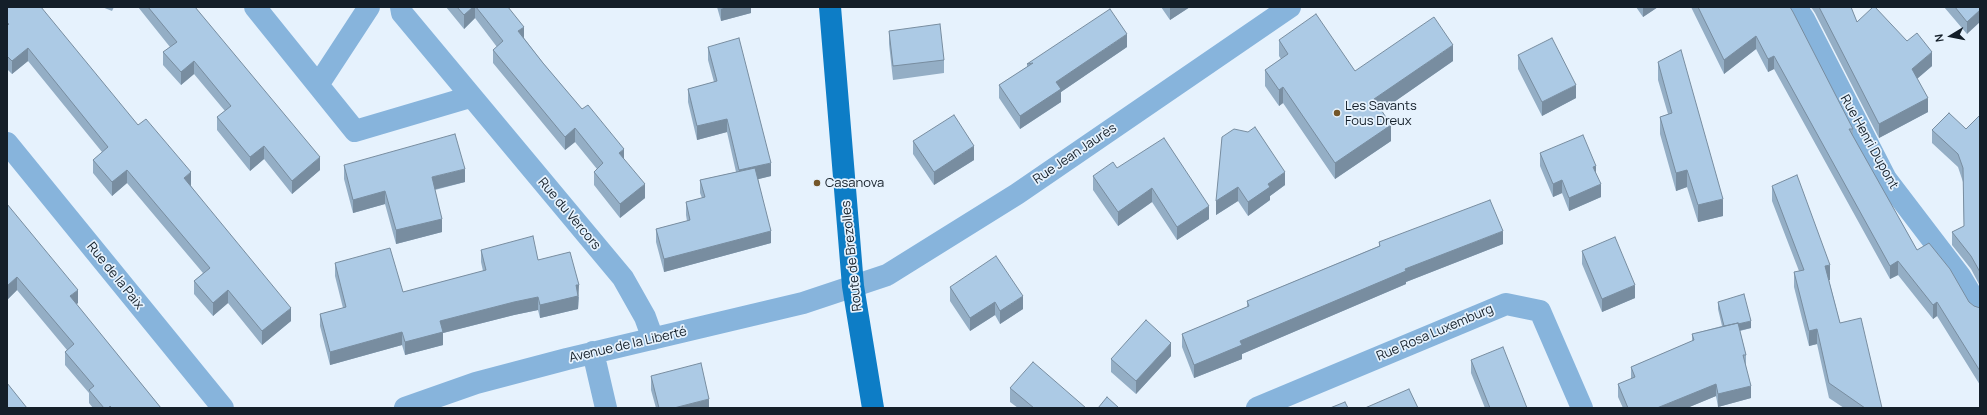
<!DOCTYPE html>
<html>
<head>
<meta charset="utf-8">
<style>
	body { margin:0 }
	#map { position:relative; width:1987px; height:415px; overflow:hidden; background:#e6f2fd; font-family:Manrope,sans-serif }
	canvas { display:block }
	.frame { position:absolute; inset:0; border:8px solid #141f29; pointer-events:none }
	.north { position:absolute; left:1931px; top:16px; width:40px; height:40px; -webkit-text-stroke:3px #e6f2fd; paint-order:stroke; rotate:260deg; font-size:11px; font-weight:700; line-height:16px; text-align:center; color:#141f29 }
	.north::after { content:''; display:block; margin:auto; width:14px; height:18px; background:#141f29; clip-path:polygon(50% 0,100% 100%,50% 72%,0 100%) }
</style>
</head>
<body>
<div id="map">
<canvas width="1987" height="415"></canvas>
<div class="frame"></div>
<div class="north">N</div>
</div>
<script>
const c = document.querySelector('canvas').getContext('2d');
c.lineJoin = 'round';
const poly = rows => new Path2D(rows.map(r => 'M' + r).join(''));
function strokePath(path, color, width, dash) { c.strokeStyle = color; c.lineWidth = width; c.lineCap = dash ? 'butt' : 'round'; c.setLineDash(dash || []); c.stroke(path); }
function paint(path, color) { c.fillStyle = color; c.fill(path, 'evenodd'); }
function label(font, color, halo, rows, align = 'center') {
  c.font = font + ' Manrope,sans-serif'; c.lineWidth = 3.5; c.setLineDash([]); c.textBaseline = 'middle'; c.strokeStyle = halo; c.fillStyle = color; for (const [text, x, y, turn = 0] of rows) {
    c.save(); c.translate(x, y); c.rotate((+turn || 0) * Math.PI / 180); c.textAlign = isNaN(turn) ? turn : align; if (halo) c.strokeText(text, 0, 0); c.fillText(text, 0, 0); c.restore();
  }
}
const minor = poly([
	[255,7,355,131,470,97],
	[401,7,402,13,623,278,645,317,653,339],
	[1796,7,1804,19,1886,179,1960,276,1980,309],
	[318,85,369,7],
	[7,143,223,408],
	[593,352,606,408],
	[405,408,476,383,567,359,803,303,887,275,1017,194,1290,7],
	[1257,408,1506,304,1540,311,1582,408]
]);
const major = poly([
	[830,7,853,286,873,408]
]);
const wall = poly([
	[7,7,138,125,191,186,291,321,262,345,228,303,213,316,194,294,194,281,203,273,127,183,112,196,93,173,93,160,102,152,28,61,12,74,7,69],
	[102,7,114,7,112,11],
	[138,7,195,7,320,170,292,194,264,159,250,171,217,130,217,117,225,111,194,74,181,85,163,65,163,52,170,47],
	[446,7,508,7,524,38,543,63,624,159,645,198,620,218,594,185,594,172,597,169,575,142,565,150,493,63,493,50,497,47,475,18,464,29],
	[717,7,751,7,751,13,721,21],
	[1161,7,1190,7,1170,20],
	[1636,7,1658,7,1643,17],
	[1691,7,1790,7,1853,129,1853,136,1917,250,1969,302,1974,306,1980,308,1980,385,1937,316,1933,319,1898,275,1890,279,1774,69,1768,72,1756,49,1724,74],
	[1811,7,1851,7,1857,22,1907,41,1932,66,1917,79,1928,112,1879,138,1815,13],
	[1944,7,1980,7,1967,34],
	[889,31,944,60,944,73,893,80,889,44],
	[1279,40,1355,71,1453,61,1381,111,1391,141,1335,179,1283,103,1279,106,1265,86,1265,70,1281,59,1279,56],
	[708,47,771,176,758,179,771,243,664,272,656,242,656,229,687,221,686,215,686,202,702,198,700,193,700,180,736,172,727,132,697,140,688,102,688,89,714,82,708,60],
	[1127,47,1061,92,1061,102,1020,129,999,98,999,85,1027,67,1027,64],
	[1518,55,1576,98,1542,116,1518,69],
	[1658,62,1723,216,1698,222,1687,187,1676,191,1660,134,1660,117,1668,114,1658,80],
	[1980,115,1980,286,1971,269,1952,245,1952,232,1964,226,1963,182,1958,167,1932,143,1932,130,1966,129],
	[1222,137,1285,185,1270,196,1270,200,1248,216,1238,201,1216,215],
	[913,141,974,160,934,185,913,154],
	[1540,153,1596,173,1601,197,1569,211,1562,193,1553,197,1540,166],
	[344,165,465,182,435,190,442,232,396,244,385,204,353,213,344,179],
	[1117,168,1209,219,1177,240,1152,202,1118,226,1093,190,1093,176],
	[1772,186,1830,280,1829,280,1840,323,1882,408,1844,408,1829,398,1817,344,1809,346,1794,287,1794,272,1799,271,1772,201],
	[7,204,78,303,76,304,161,408,93,408,89,403,89,393,65,365,65,352,67,350,17,290,7,300],
	[1379,242,1503,244,1406,282,1406,284,1242,354,1242,359,1194,378,1182,347,1182,334,1247,307,1247,301,1379,246],
	[481,250,538,260,579,297,578,309,540,318,538,310,514,315,443,333,443,345,405,355,402,345,330,365,320,326,320,314,343,308,335,276,335,263,403,292,483,271,481,262],
	[1582,251,1635,298,1602,312,1582,264],
	[950,287,1023,309,1000,324,995,315,970,331,950,301],
	[1718,302,1751,328,1740,331,1746,355,1746,366,1751,398,1718,407,1716,396,1687,408,1623,408,1618,397,1618,384,1631,379,1631,367,1692,341,1692,334,1722,326,1718,309],
	[1171,356,1136,394,1111,372,1111,359],
	[1471,360,1527,408,1485,408,1471,373],
	[651,376,709,408,656,408,651,390],
	[1010,388,1086,408,1018,408,1010,402]
]);
const shadedWall = poly([
	[473,7,475,7,475,18,464,29,464,15],
	[726,7,751,7,751,13,721,21,721,9],
	[1170,7,1190,7,1170,20],
	[1643,7,1658,7,1643,17],
	[1980,10,1980,22,1967,34,1967,22],
	[524,27,524,40,518,31],
	[1127,34,1127,47,1061,92,1061,102,1020,129,1020,116,1056,82],
	[1756,36,1756,49,1724,74,1724,60],
	[1453,45,1453,61,1374,116,1374,99],
	[28,48,28,61,12,74,12,61],
	[1932,52,1932,66,1912,83,1912,69],
	[1774,56,1774,69,1768,72,1768,59],
	[194,61,194,74,181,85,181,72],
	[1576,85,1576,98,1542,116,1542,102],
	[1283,87,1283,103,1279,106,1279,90],
	[1928,98,1928,112,1879,138,1879,124],
	[727,119,727,132,697,140,697,126],
	[1391,125,1391,141,1335,179,1335,163],
	[575,128,575,142,565,150,565,137],
	[264,146,264,159,250,171,250,157],
	[974,146,974,160,934,185,934,172],
	[624,149,624,162,619,153],
	[320,157,320,170,292,194,292,181],
	[771,163,771,176,739,184,739,170],
	[1596,166,1596,179,1593,167],
	[465,169,465,182,432,190,432,177],
	[127,170,127,183,112,196,112,182],
	[1687,170,1687,187,1676,191,1676,173],
	[191,172,191,186,184,192,184,178],
	[1285,172,1285,185,1270,196,1270,200,1248,216,1248,202,1268,184],
	[1562,180,1562,193,1553,197,1553,184],
	[645,184,645,198,620,218,620,204],
	[1601,184,1601,197,1569,211,1569,198],
	[1238,187,1238,201,1216,215,1216,201],
	[1152,188,1152,202,1118,226,1118,212],
	[385,191,385,204,353,213,353,200],
	[1723,199,1723,216,1698,222,1698,205],
	[1209,206,1209,219,1177,240,1177,227],
	[442,219,442,232,396,244,396,230],
	[771,231,771,243,664,272,664,259],
	[1503,231,1503,244,1406,282,1406,284,1242,354,1242,359,1194,378,1194,365,1240,341,1405,269],
	[1898,261,1898,275,1890,279,1890,266],
	[1830,265,1830,280,1825,281,1825,266],
	[17,277,17,290,7,300,7,286],
	[576,285,579,285,578,309,540,318,540,305],
	[1635,285,1635,298,1602,312,1602,299],
	[78,290,78,303,70,310,70,296],
	[228,290,228,303,213,316,213,303],
	[1023,296,1023,309,1000,324,1000,311],
	[538,297,538,310,514,315,443,333,443,345,405,355,405,342,440,321,514,302],
	[995,302,995,315,970,331,970,318],
	[1937,302,1937,316,1933,319,1933,305],
	[291,308,291,321,262,345,262,331],
	[1751,321,1751,328,1724,334,1724,327],
	[1817,329,1817,344,1809,346,1809,331],
	[402,332,402,345,330,365,330,352],
	[1171,343,1171,356,1136,394,1136,381],
	[1716,384,1716,396,1687,408,1657,408],
	[1751,386,1751,398,1718,407,1718,394],
	[709,399,709,408,674,408]
]);
const building = poly([
	[7,7,41,7,138,125,146,119,191,172,184,178,291,308,262,331,228,290,213,303,194,281,210,268,127,170,112,182,93,160,108,147,28,48,12,61,7,56,7,26,9,24,7,23,7,7],
	[148,7,195,7,320,157,292,181,264,146,250,157,217,117,231,106,194,61,181,72,163,52,177,42,148,7],
	[457,7,473,7,464,15,457,7],
	[476,7,508,7,524,27,518,31,543,63,582,109,588,105,624,149,619,153,645,184,620,204,594,172,603,163,575,128,565,137,493,50,503,41,476,7],
	[1698,7,1790,7,1793,12,1853,129,1849,129,1917,250,1929,243,1950,269,1969,302,1974,306,1980,308,1980,371,1937,302,1933,305,1898,261,1890,266,1774,56,1768,59,1756,36,1724,60,1698,7],
	[1819,7,1851,7,1857,22,1873,7,1875,7,1907,41,1917,33,1932,52,1912,69,1928,98,1879,124,1819,7],
	[1955,7,1980,7,1980,10,1967,22,1955,7],
	[1110,9,1127,34,1056,82,1061,89,1020,116,999,85,1033,63,1027,64,1110,9],
	[1316,14,1355,71,1434,17,1453,45,1374,99,1391,125,1335,163,1283,87,1279,90,1265,70,1288,54,1279,40,1316,14],
	[940,24,944,60,893,66,889,31,940,24],
	[739,38,771,163,739,170,727,119,697,126,688,89,717,81,708,47,739,38],
	[1552,38,1576,85,1542,102,1518,55,1552,38],
	[1681,50,1723,199,1698,205,1687,170,1676,173,1660,117,1672,113,1658,62,1681,50],
	[1949,113,1966,129,1980,115,1980,272,1971,256,1952,232,1964,226,1963,168,1958,154,1932,130,1949,113],
	[954,115,974,146,934,172,913,141,954,115],
	[1255,127,1285,172,1268,184,1270,187,1248,202,1238,187,1216,201,1222,137,1234,129,1248,132,1255,127],
	[455,134,465,169,432,177,442,219,396,230,385,191,353,200,344,165,455,134],
	[1583,135,1596,166,1593,167,1601,184,1569,198,1562,180,1553,184,1540,153,1583,135],
	[1164,138,1209,206,1177,227,1152,188,1118,212,1093,176,1113,162,1117,168,1164,138],
	[755,168,771,231,664,259,656,229,690,220,686,202,705,197,700,180,755,168],
	[1797,175,1830,265,1825,266,1840,323,1861,318,1882,408,1865,408,1829,383,1817,329,1809,331,1794,272,1804,270,1772,186,1797,175],
	[1490,200,1503,231,1405,269,1406,271,1240,341,1242,345,1194,365,1182,334,1249,306,1247,301,1380,246,1379,242,1490,200],
	[7,204,78,290,70,296,161,408,112,408,110,406,109,408,104,408,89,390,94,386,65,352,74,344,17,277,7,286,7,204],
	[533,236,538,260,570,252,579,285,576,285,578,296,540,305,538,297,514,302,440,321,443,332,405,342,402,332,330,352,320,314,346,307,335,263,390,248,403,292,486,270,481,250,533,236],
	[1615,237,1635,285,1602,299,1582,251,1615,237],
	[996,256,1023,296,1000,311,995,302,970,318,950,287,996,256],
	[1744,294,1751,321,1738,324,1738,323,1724,326,1718,302,1744,294],
	[1146,320,1171,343,1136,381,1111,359,1146,320],
	[1738,323,1746,355,1743,355,1751,386,1718,394,1716,384,1657,408,1628,408,1618,384,1635,377,1631,367,1694,340,1692,334,1738,323],
	[1503,347,1527,408,1490,408,1471,360,1503,347],
	[1033,362,1086,408,1034,408,1010,388,1033,362],
	[701,363,709,399,674,408,659,408,651,376,701,363],
	[7,383,27,408,7,408,7,383],
	[1409,389,1418,408,1365,408,1409,389],
	[1107,397,1119,408,1098,408,1107,397],
	[1345,402,1348,408,1330,408,1345,402]
]);
const markers = [
	[1337,113,4,"#74572a"],
	[817,183,4,"#74572a"]
];
const poiNames = [
	["Les Savants",1345,106],
	["Fous Dreux",1345,121],
	["Casanova",825,183]
];
const streetNames = [
	["Rue Henri Dupont",1869,142,61],
	["Rue Jean Jaurès",1075,154,-34],
	["Rue du Vercors",569,214,50],
	["Route de Brezolles",852,256,-96],
	["Rue de la Paix",115,276,51],
	["Rue Rosa Luxemburg",1435,333,-23],
	["Avenue de la Liberté",628,345,-13]
];
strokePath(minor, '#87b4dc', 22);
strokePath(major, '#0d7dc6', 22);
paint(wall, '#94aec5');
paint(shadedWall, '#788da0');
paint(building, '#accae5');
strokePath(building, '#788da0', 1);
for (const [x, y, r, color] of markers) { const dot = new Path2D(); dot.arc(x, y, r, 0, 2 * Math.PI); c.fillStyle = color; c.fill(dot); strokePath(dot, '#e6f2fd', 1.5); }
label('13px', '#141f29', '#e6f2fd', poiNames, 'left');
label('13px', '#141f29', '#e6f2fd', streetNames);
</script>
</body>
</html>
